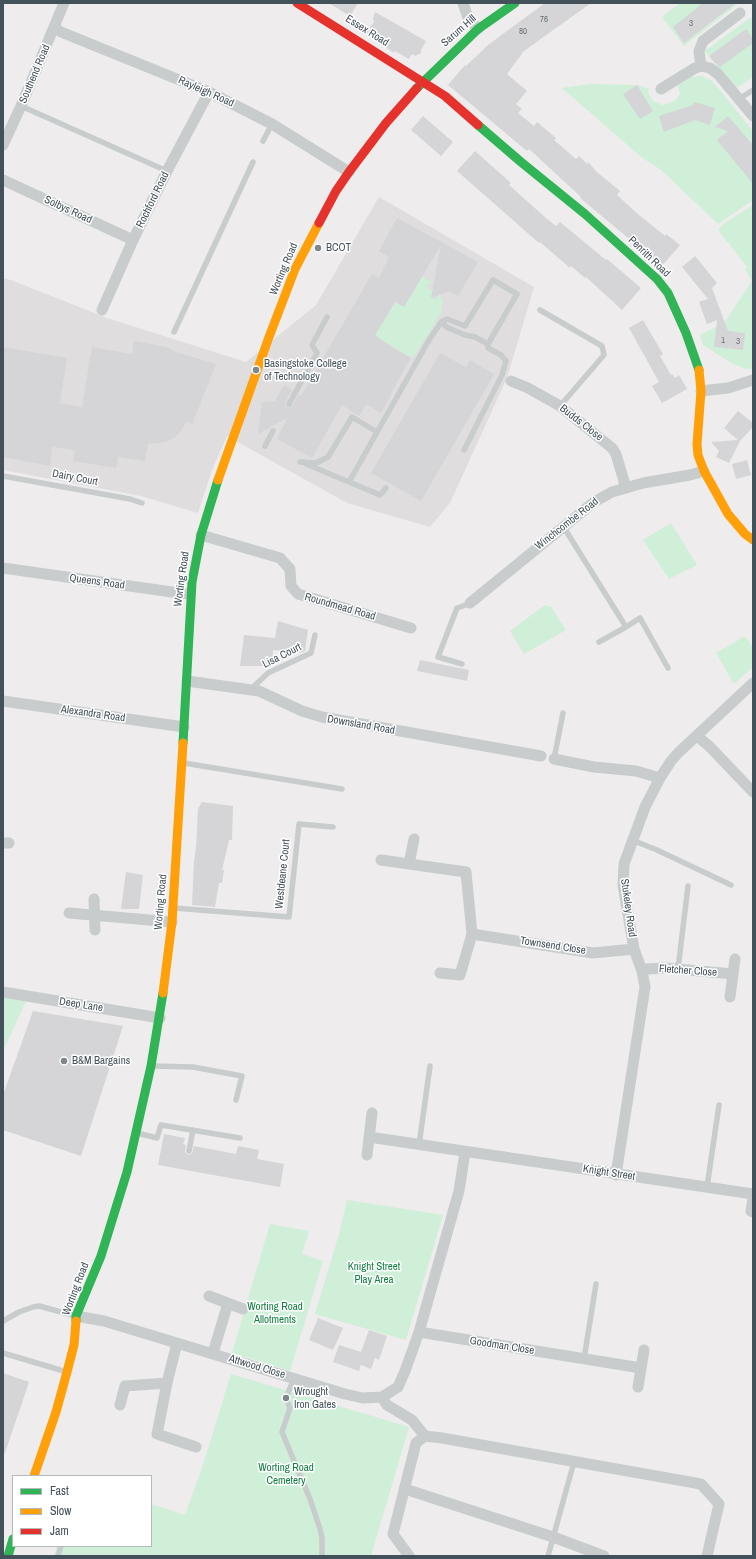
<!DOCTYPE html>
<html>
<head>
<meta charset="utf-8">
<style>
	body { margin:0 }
	#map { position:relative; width:756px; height:1559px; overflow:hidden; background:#eeecec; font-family:"Archivo Narrow",sans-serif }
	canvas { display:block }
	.frame { position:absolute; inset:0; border:4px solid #43515a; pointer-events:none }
	.legend { position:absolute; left:12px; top:1475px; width:140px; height:72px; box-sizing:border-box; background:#fff; border:1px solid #b4b9bd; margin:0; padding:5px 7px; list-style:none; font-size:12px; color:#43515a }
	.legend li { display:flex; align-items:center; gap:8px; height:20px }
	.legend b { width:20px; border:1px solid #b4b9bd }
</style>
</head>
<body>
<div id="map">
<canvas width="756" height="1559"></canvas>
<div class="frame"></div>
<ul class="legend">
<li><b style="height:5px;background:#30b455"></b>Fast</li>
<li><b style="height:5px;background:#ff9f0a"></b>Slow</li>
<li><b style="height:5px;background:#e5322d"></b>Jam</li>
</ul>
</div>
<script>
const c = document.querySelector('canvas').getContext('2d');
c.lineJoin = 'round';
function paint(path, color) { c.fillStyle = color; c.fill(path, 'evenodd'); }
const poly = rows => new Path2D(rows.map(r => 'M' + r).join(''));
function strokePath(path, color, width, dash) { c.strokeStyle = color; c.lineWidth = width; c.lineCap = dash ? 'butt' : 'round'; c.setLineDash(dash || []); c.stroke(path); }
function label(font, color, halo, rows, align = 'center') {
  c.font = font + ' "Archivo Narrow",sans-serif'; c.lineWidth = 3; c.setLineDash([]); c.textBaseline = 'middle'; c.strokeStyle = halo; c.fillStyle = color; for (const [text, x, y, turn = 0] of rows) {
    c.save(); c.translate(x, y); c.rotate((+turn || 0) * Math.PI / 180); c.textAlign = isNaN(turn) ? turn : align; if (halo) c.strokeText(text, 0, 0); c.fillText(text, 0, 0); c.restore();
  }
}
const education = poly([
	[379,197,534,287,507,378,450,503,430,527,347,503,227,436,212,470,198,513,141,496,3,470,3,278,11,280,107,318,246,362,316,305]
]);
const green = poly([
	[680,3,739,3,684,46,662,17],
	[751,17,753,23,753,77,735,89,705,51],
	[702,76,711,80,718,88,753,131,753,200,718,224,660,169,641,157,562,88,591,84,637,85,649,89,648,93,653,101,662,105,675,101,680,94,678,86,690,77],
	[753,205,753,369,746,369,733,364,703,345,700,335,724,323,752,281,745,269,748,268,718,230,723,224],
	[417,273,433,283,428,284,428,289,435,290,432,294,431,297,436,300,440,294,443,301,441,312,428,335,414,356,411,357,380,339,368,347,395,302,404,307,417,285],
	[671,523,697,565,669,579,643,540],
	[545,605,551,607,566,630,524,654,510,631],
	[745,636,753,647,753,667,734,684,716,653],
	[3,995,26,1001,3,1051],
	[347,1200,443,1215,406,1340,315,1314,339,1234],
	[270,1224,309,1231,302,1254,323,1261,290,1371,232,1353],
	[231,1374,409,1427,371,1556,54,1556,57,1546,151,1546,151,1504,185,1515,204,1462]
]);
const building = poly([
	[329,3,358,3,350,16],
	[545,3,591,3,524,51,507,74,527,91,516,104,522,109,518,113,534,126,537,122,556,138,554,140,576,159,579,156,587,164,588,162,597,172,620,191,617,195,639,215,665,236,666,234,680,245,662,266,580,198,581,197,529,149,527,151,448,85,465,65,466,66,488,45],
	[703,3,736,3,684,43,673,27],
	[375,12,426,41,421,50,421,53,415,56,412,54,409,59,395,51,394,53,365,33,374,22,373,19],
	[746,29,753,39,753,43,720,67,714,62,709,56],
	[637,85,653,111,640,119,623,94],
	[694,102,715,108,710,125,695,120,664,132,659,116,693,105],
	[423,116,453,142,441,156,411,130],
	[728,116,753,145,753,184,717,140,728,131,715,127],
	[475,151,511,183,509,185,546,218,556,226,560,222,606,260,607,259,641,288,622,310,586,277,585,278,571,266,570,268,540,242,539,243,457,171],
	[397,218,478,262,458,296,450,291,431,298,441,245,404,307,395,302,375,335,393,348,411,358,391,393,392,394,381,413,366,404,359,416,342,405,312,458,277,439,287,418,258,434,262,402,275,401,284,385,292,390,285,402,285,406,289,408,292,406,299,394,301,396,372,274,379,278,389,257,379,251],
	[695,256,717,283,712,288,728,331,745,333,743,350,714,347,717,320,707,324,699,302,708,299,682,267],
	[643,320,663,354,660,356,671,375,672,374,675,378,679,375,687,389,662,403,652,386,659,382,629,328],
	[134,341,166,347,176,352,216,364,192,424,186,422,181,431,174,438,165,442,148,444,145,461,118,457,116,468,73,461,75,450,52,447,50,466,3,457,3,347,67,358,60,403,82,407,92,347,132,354],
	[440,353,466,367,470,360,494,374,421,501,371,473],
	[738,411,753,423,753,427,740,441,729,463,716,457,719,451,711,442,738,440,724,428],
	[747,460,751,475,736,479,732,464],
	[278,621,308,630,305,651,300,653,273,650,272,666,240,666,244,635,275,638],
	[420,660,469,670,467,681,417,671],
	[202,802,233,806,232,840,229,840,222,870,224,870,222,883,219,883,215,907,192,905,194,861,196,848,198,809],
	[126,872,143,875,139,909,121,909],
	[33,1011,123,1026,81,1156,3,1130,3,1095],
	[164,1134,185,1138,183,1144,186,1145,185,1152,189,1155,192,1153,194,1146,236,1154,238,1146,259,1150,257,1159,284,1164,280,1187,158,1165],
	[318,1318,343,1328,333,1350,309,1340],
	[369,1330,387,1336,379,1360,375,1358,371,1369,361,1365,359,1371,333,1362,339,1345,361,1352],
	[3,1373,29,1382,5,1453,3,1453]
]);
const lane = poly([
	[739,99,753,90],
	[21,106,167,171],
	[263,141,272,124],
	[540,310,602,346,604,355,560,406],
	[442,321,446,327,465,335,475,337,488,344,488,348,501,355,506,361,502,375,464,450],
	[174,332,253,162],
	[289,404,317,353,312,345,327,317],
	[265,446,273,431],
	[300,462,316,463,328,457,352,417,377,432],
	[306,464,380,495,386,488],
	[3,476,130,499,142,503],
	[349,482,429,340,442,321,447,319,465,326,493,280,517,294,488,344],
	[563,526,626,627,640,618,668,668],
	[599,642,626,627],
	[462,664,438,657,457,608,463,606,470,603],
	[250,690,268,673,311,653,315,635],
	[554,759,563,713],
	[184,763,342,789],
	[632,840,657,850,731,885],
	[174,908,289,917,299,824,333,827],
	[678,969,688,886],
	[151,1066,193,1067,242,1076,236,1100],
	[137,1133,157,1138,161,1125,240,1138],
	[419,1145,430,1066],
	[189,1151,193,1130],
	[707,1187,719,1105],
	[3,1321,19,1312,33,1307,39,1306,76,1316],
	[3,1353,67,1372],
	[584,1359,596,1284],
	[294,1378,286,1398,290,1408,282,1432,310,1499,320,1529,322,1538,322,1556],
	[58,1556,61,1546],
	[548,1556,574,1462]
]);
const street = poly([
	[463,3,468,18,478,29],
	[55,28,61,32,209,92,272,124,349,172],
	[701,66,699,51,703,41,740,13],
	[661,89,695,68,701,66,710,68,718,74,753,116],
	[3,145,21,106,64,3],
	[3,180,133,240],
	[102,310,133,240,167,171,209,92],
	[511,381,528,388,560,406,612,448,616,454,626,488],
	[701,391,728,388,753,380],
	[201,535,280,558,290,569,291,586,298,594,411,628],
	[3,568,179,593,190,594],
	[470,603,594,502,612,492,643,483,690,475,704,471],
	[187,681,259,691,302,711,322,717,541,756],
	[3,701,184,727],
	[697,736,709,746,753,792],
	[554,759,594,767,636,771,660,778],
	[3,843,9,843],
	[381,860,466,872,472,934,593,953,634,949],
	[409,864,414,839],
	[94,899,95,930],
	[69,913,172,922],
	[642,971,647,969,666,968,733,974],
	[440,973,460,975,472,934],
	[3,992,160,1018],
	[730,997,735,959],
	[369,1137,753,1194],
	[367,1155,372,1113],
	[616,1175,645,987,642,971,634,949,623,885,624,864,645,807,660,778,671,761,678,753,753,683],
	[753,1199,751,1211,753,1212],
	[209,1296,243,1309],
	[76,1316,104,1321,345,1394,363,1398,382,1397,398,1387,405,1371,419,1332,459,1191,465,1152],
	[419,1332,641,1368],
	[177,1343,167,1383,157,1434,196,1447],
	[213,1353,228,1303],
	[638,1387,644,1350],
	[382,1397,387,1405,412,1420,425,1436],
	[120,1405,125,1386,167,1383],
	[405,1489,553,1537,604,1556],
	[409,1556,393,1534,416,1443,425,1436,442,1438,701,1484,719,1504,707,1556]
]);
const fast = poly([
	[417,88,478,29,515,3],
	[478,125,521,162,585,214,657,279,668,293,686,333,699,370],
	[183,743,192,582,201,535,218,480],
	[76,1321,76,1316,101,1256,127,1172,151,1066,163,993],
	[8,1556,13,1539]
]);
const slow = poly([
	[699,370,701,391,697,444,698,455,704,471,728,514,745,534,753,540],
	[218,480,269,337,295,269,319,223],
	[163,993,172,922,183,743],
	[34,1476,56,1412,67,1372,74,1345,76,1321]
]);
const jam = poly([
	[297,3,445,96,478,125],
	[319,223,336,191,349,172,386,123,417,88]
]);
const markers = [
	[318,248,4,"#7f878d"],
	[256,370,4,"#7f878d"],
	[64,1061,4,"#7f878d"],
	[286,1398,4,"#7f878d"]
];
const numberNames = [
	["76",544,20],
	["3",691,24],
	["80",523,32],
	["1",723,341],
	["3",738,342]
];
const streetNames = [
	["Essex Road",367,31,32],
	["Sarum Hill",459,31,-41],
	["Southend Road",35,74,-67],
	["Rayleigh Road",206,92,24],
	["Rochford Road",153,200,-64],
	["Solbys Road",68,210,25],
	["Penrith Road",649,257,44],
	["Worting Road",284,269,-67],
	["Budds Close",581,423,38],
	["Dairy Court",75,478,11],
	["Winchcombe Road",567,524,-38],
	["Worting Road",182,579,-82],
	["Queens Road",97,582,8],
	["Roundmead Road",340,607,16],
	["Lisa Court",282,656,-27],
	["Alexandra Road",93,714,8],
	["Downsland Road",361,725,10],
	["Westdeane Court",283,874,-84],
	["Worting Road",161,902,-85],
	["Stukeley Road",628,908,82],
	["Townsend Close",553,946,9],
	["Fletcher Close",688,971,4],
	["Deep Lane",81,1005,9],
	["Knight Street",609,1173,9],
	["Worting Road",76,1289,-69],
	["Goodman Close",502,1346,9],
	["Attwood Close",257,1367,17]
];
const poiNames = [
	["BCOT",326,248],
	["Basingstoke College",264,364],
	["of Technology",264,377],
	["B&M Bargains",72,1061],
	["Wrought",294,1392],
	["Iron Gates",294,1405]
];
const parkNames = [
	["Knight Street",374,1267],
	["Play Area",374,1280],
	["Worting Road",275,1307],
	["Allotments",275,1320],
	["Worting Road",286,1468],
	["Cemetery",286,1481]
];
paint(education, '#dfddde');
paint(green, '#cfefd8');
paint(building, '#d5d5d7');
strokePath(lane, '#c8cccd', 5.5);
strokePath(street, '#c8cccd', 11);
strokePath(fast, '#30b455', 9);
strokePath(slow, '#ff9f0a', 9);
strokePath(jam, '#e5322d', 9);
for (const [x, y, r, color] of markers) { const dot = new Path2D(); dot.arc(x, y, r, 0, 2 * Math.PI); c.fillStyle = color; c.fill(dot); strokePath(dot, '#fff', 1.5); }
label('9px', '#69737a', null, numberNames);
label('11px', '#43515a', '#fff', streetNames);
label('11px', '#43515a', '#fff', poiNames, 'left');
label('11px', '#107e3f', '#fff', parkNames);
</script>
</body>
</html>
